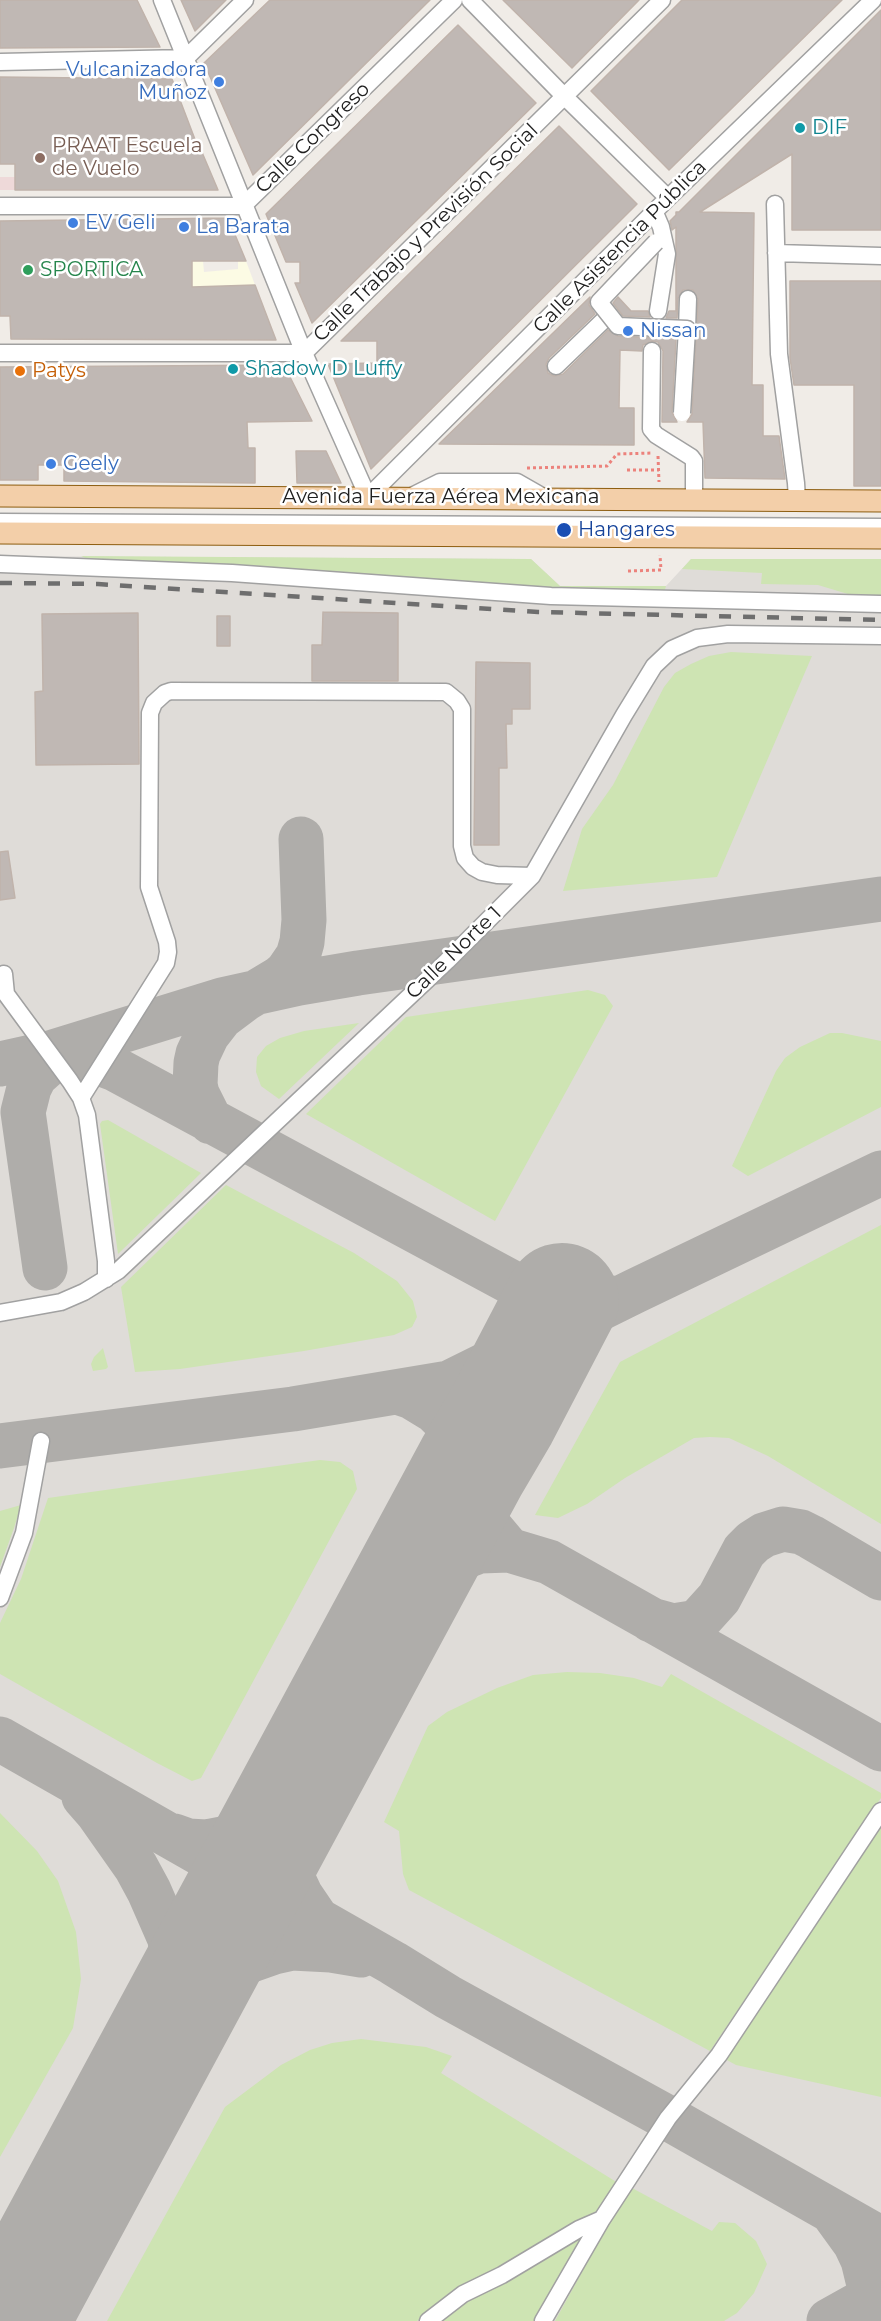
<!DOCTYPE html>
<html>
<head>
<meta charset="utf-8">
<style>
	body { margin:0 }
	canvas { display:block; background:#f0ece7 }
</style>
</head>
<body>
<canvas width="881" height="2321"></canvas>
<script>
const c = document.querySelector('canvas').getContext('2d');
c.lineJoin = 'round';
function paint(path, color) { c.fillStyle = color; c.fill(path, 'evenodd'); }
const poly = rows => new Path2D(rows.map(r => 'M' + r).join(''));
function strokePath(path, color, width, dash) { c.strokeStyle = color; c.lineWidth = width; c.lineCap = dash ? 'butt' : 'round'; c.setLineDash(dash || []); c.stroke(path); }
function label(font, color, halo, rows, align = 'center') {
  c.font = font + ' Montserrat,sans-serif'; c.lineWidth = 5; c.setLineDash([]); c.textBaseline = 'middle'; c.strokeStyle = halo; c.fillStyle = color; for (const [text, x, y, turn = 0] of rows) {
    c.save(); c.translate(x, y); c.rotate((+turn || 0) * Math.PI / 180); c.textAlign = isNaN(turn) ? turn : align; if (halo) c.strokeText(text, 0, 0); c.fillText(text, 0, 0); c.restore();
  }
}
const commercial = poly([
	[0,177,15,177,15,190,0,190]
]);
const education = poly([
	[192,261,203,261,204,272,238,269,238,261,246,261,255,285,192,287]
]);
const airport = poly([
	[0,556,531,559,560,586,666,586,691,559,881,559,881,2321,0,2321]
]);
const grass = poly([
	[81,556,531,559,560,586,666,586,663,597,96,563],
	[691,559,881,559,881,601,871,601,818,585,761,584,762,573,682,569],
	[731,652,812,656,717,877,563,891,582,829,613,785,664,687,675,673,691,664,709,656],
	[588,990,605,995,613,1006,495,1221,306,1114,406,1017],
	[359,1023,279,1099,261,1086,256,1072,257,1057,266,1046,280,1038,304,1031],
	[830,1033,842,1033,881,1041,881,1107,748,1176,732,1166,776,1071,785,1058,800,1047],
	[108,1120,201,1173,118,1254,100,1124,102,1121],
	[226,1185,354,1253,397,1281,413,1301,417,1317,412,1327,394,1335,304,1351,180,1369,135,1372,121,1287],
	[881,1225,881,1524,768,1456,729,1438,710,1437,694,1438,625,1478,587,1504,558,1518,535,1515,620,1362],
	[103,1348,108,1367,106,1369,93,1371,91,1364,94,1357],
	[320,1460,340,1462,353,1471,357,1489,201,1778,192,1781,157,1763,0,1674,0,1623,21,1579,48,1498],
	[21,1505,14,1528,0,1567,0,1511],
	[567,1672,600,1673,634,1678,662,1687,671,1674,881,1793,881,1798,710,2051,409,1890,403,1874,399,1831,384,1822,428,1726,447,1712,497,1688,533,1675],
	[0,1813,37,1851,58,1881,76,1932,81,1979,73,2028,0,2157],
	[881,1824,881,2097,736,2065,725,2059],
	[361,2039,426,2047,452,2056,441,2073,618,2183,597,2211,537,2249,463,2286,417,2321,107,2321,225,2107,281,2065,310,2050,332,2043],
	[632,2188,712,2231,719,2222,735,2223,756,2241,767,2264,754,2293,737,2313,724,2321,555,2321,599,2241],
	[583,2235,537,2321,437,2321,496,2284]
]);
const taxiway = poly([
	[51,1056,80,1056,115,1069,520,1287,539,1295,562,1300,576,1302,612,1298],
	[0,1064,50,1053,222,1000,299,983,358,973,881,899],
	[211,1122,197,1094,195,1085,196,1063,198,1054,207,1035,221,1017,245,999,280,978,287,972,298,956,302,942,304,920,301,839],
	[45,1268,23,1112,29,1088,35,1076,54,1059],
	[400,1393,412,1397,435,1411,446,1422,455,1437,459,1448,458,1474,447,1513],
	[0,1446,293,1409,449,1383,635,1291,881,1173],
	[509,1550,488,1525,479,1506,474,1482,477,1468,502,1415,518,1389,545,1355,564,1336],
	[391,1617,408,1594,433,1572,450,1562,480,1551,509,1550,549,1562,881,1749],
	[651,1620,673,1626,692,1623,700,1619,719,1598,744,1551,753,1542,764,1535,783,1529,801,1532,811,1537,881,1578],
	[0,1739,393,1963,448,1997,668,2118,881,2239],
	[305,1784,292,1821,289,1837,289,1857,293,1879,301,1896,318,1921],
	[84,1797,98,1813,136,1867,149,1891,170,1939,174,1976,168,2012,140,2081],
	[174,1836,188,1841,206,1842,237,1836,251,1830,268,1819,283,1807,316,1757],
	[168,2035,194,1996,220,1975,240,1964,274,1952,292,1948,331,1950,361,1955],
	[834,2214,855,2243,863,2260,872,2297,871,2321],
	[829,2321,881,2292]
]);
const runway = poly([
	[11,2321,472,1466,502,1415,562,1300]
]);
const building = poly([
	[0,0,137,0,160,47,0,48,0,0],
	[181,0,226,0,195,31,181,0],
	[270,0,430,0,253,175,204,63,270,0],
	[503,0,639,0,572,68,503,0],
	[682,0,842,0,669,170,591,91,682,0],
	[881,10,881,230,792,230,792,154,700,212,754,213,752,385,763,385,763,436,779,436,785,479,705,478,703,422,687,422,692,414,698,299,693,290,683,290,678,298,677,318,666,318,669,311,676,311,676,227,672,230,670,221,676,215,676,212,679,212,881,10],
	[458,25,536,103,312,323,295,283,300,283,300,262,286,262,266,214,458,25],
	[0,77,172,79,199,150,201,150,218,190,15,190,15,164,0,164,0,77],
	[559,126,637,204,371,469,328,364,377,363,377,341,341,341,559,126],
	[228,218,246,261,192,261,192,287,255,285,276,340,11,339,10,316,0,316,0,221,228,218],
	[790,281,881,281,881,486,854,486,854,385,794,385,790,358,790,281],
	[590,297,589,305,595,314,549,358,546,364,548,373,554,376,563,374,608,330,618,336,676,339,672,412,677,422,662,422,663,351,658,342,652,341,643,345,642,351,620,350,619,408,634,408,634,445,439,444,590,297],
	[618,297,631,311,648,311,650,317,623,316,613,303,618,297],
	[284,365,312,421,247,422,248,448,255,448,255,483,64,481,64,465,38,465,38,480,0,480,0,367,284,365],
	[296,451,326,451,341,483,297,483,296,451],
	[323,612,398,613,398,681,312,681,312,645,322,645,323,612],
	[138,613,139,764,36,765,35,692,43,691,42,614,138,613],
	[217,616,230,616,230,646,217,646,217,616],
	[476,662,530,663,530,709,512,709,512,724,506,724,507,768,499,768,499,845,474,845,476,662],
	[8,851,15,898,0,900,0,852,8,851]
]);
const path = poly([
	[658,456,659,482],
	[527,468,607,466,617,454,652,453],
	[627,470,659,470],
	[628,571,661,570,660,555]
]);
const minor = poly([
	[162,0,304,353,368,497,668,198,873,0],
	[470,0,565,97,668,198],
	[0,62,186,58,245,0],
	[775,204,779,354,796,483,797,500],
	[0,206,243,206,454,0],
	[655,213,661,227,667,254,658,311],
	[776,253,881,256],
	[687,329,688,299],
	[652,351,651,429,656,435,691,457,694,461,694,499],
	[0,353,304,353,662,0],
	[556,366,608,316],
	[410,497,440,482,517,482,545,498],
	[0,522,881,527],
	[0,564,232,573,551,596,881,604],
	[4,974,6,994,70,1081,81,1098,87,1115,106,1261,106,1279],
	[81,1098,166,963,168,952,167,942,149,887,150,713,154,703,165,693,171,691,446,692,457,701,462,709,462,846,465,858,473,867,482,872,497,875,532,876],
	[0,1313,61,1302,84,1292,118,1271,447,961,532,876,624,715,654,666,672,649,697,638,728,634,881,636],
	[0,1598,24,1533,41,1441],
	[428,2321,463,2294,502,2275,579,2229,602,2219,668,2118,719,2055,881,1811],
	[543,2321,602,2219]
]);
const major = poly([
	[0,496,881,501],
	[0,533,881,538]
]);
const rail = poly([
	[0,583,98,584,538,612,881,620]
]);
const minorBridge = poly([
	[656,242,599,302,618,326,687,329,682,413]
]);
const markers = [
	[219,82,6,"#3f7fe0"],
	[800,128,6,"#0f9aa8"],
	[40,158,6,"#8d6e63"],
	[73,223,6,"#3f7fe0"],
	[184,227,6,"#3f7fe0"],
	[28,270,6,"#2e9e5b"],
	[628,331,6,"#3f7fe0"],
	[233,369,6,"#0f9aa8"],
	[20,371,6,"#e8710a"],
	[51,464,6,"#3f7fe0"],
	[564,530,8,"#1a4fb4"]
];
const shopNames = [
	["Vulcanizadora",207,70,"right"],
	["Muñoz",207,93,"right"],
	["EV Geli",85,223],
	["La Barata",196,227],
	["Nissan",640,331],
	["Geely",63,464]
];
const cultureNames = [
	["DIF",812,128],
	["Shadow D Luffy",245,369]
];
const streetNames = [
	["Calle Congreso",313,138,-44],
	["Calle Trabajo y Previsión Social",426,233,-44],
	["Calle Asistencia Pública",620,247,-45],
	["Avenida Fuerza Aérea Mexicana",441,497],
	["Calle Norte 1",454,953,-44]
];
const educationNames = [
	["PRAAT Escuela",52,146],
	["de Vuelo",52,169]
];
const leisureNames = [
	["SPORTICA",40,270]
];
const foodNames = [
	["Patys",32,371]
];
const transitNames = [
	["Hangares",578,530]
];
paint(commercial, '#eed9d9');
paint(education, '#fcfbe4');
paint(airport, '#dfdcd8');
paint(grass, '#cee4b3');
strokePath(taxiway, '#afadaa', 45);
strokePath(runway, '#afadaa', 114);
paint(building, '#c0b8b4');
strokePath(building, '#c0b3ab', 1.5);
strokePath(minor, '#a1a1a1', 19);
strokePath(major, '#8d5d0f', 23);
strokePath(path, '#ec827c', 3, [3, 3]);
strokePath(minor, '#fff', 16);
strokePath(major, '#f3cfa9', 21);
strokePath(rail, '#6e6e6e', 4.5, [12, 12]);
strokePath(minorBridge, '#a1a1a1', 19, []);
strokePath(minorBridge, '#fff', 16);
for (const [x, y, r, color] of markers) { const dot = new Path2D(); dot.arc(x, y, r, 0, 2 * Math.PI); c.fillStyle = color; c.fill(dot); strokePath(dot, '#fff', 2); }
label('20px', '#366cbe', '#fff', shopNames, 'left');
label('20px', '#0d838f', '#fff', cultureNames, 'left');
label('20px', '#202020', '#fff', streetNames);
label('20px', '#785e54', '#fff', educationNames, 'left');
label('20px', '#27864d', '#fff', leisureNames, 'left');
label('20px', '#c56008', '#fff', foodNames, 'left');
label('20px', '#164399', '#fff', transitNames, 'left');
</script>
</body>
</html>
